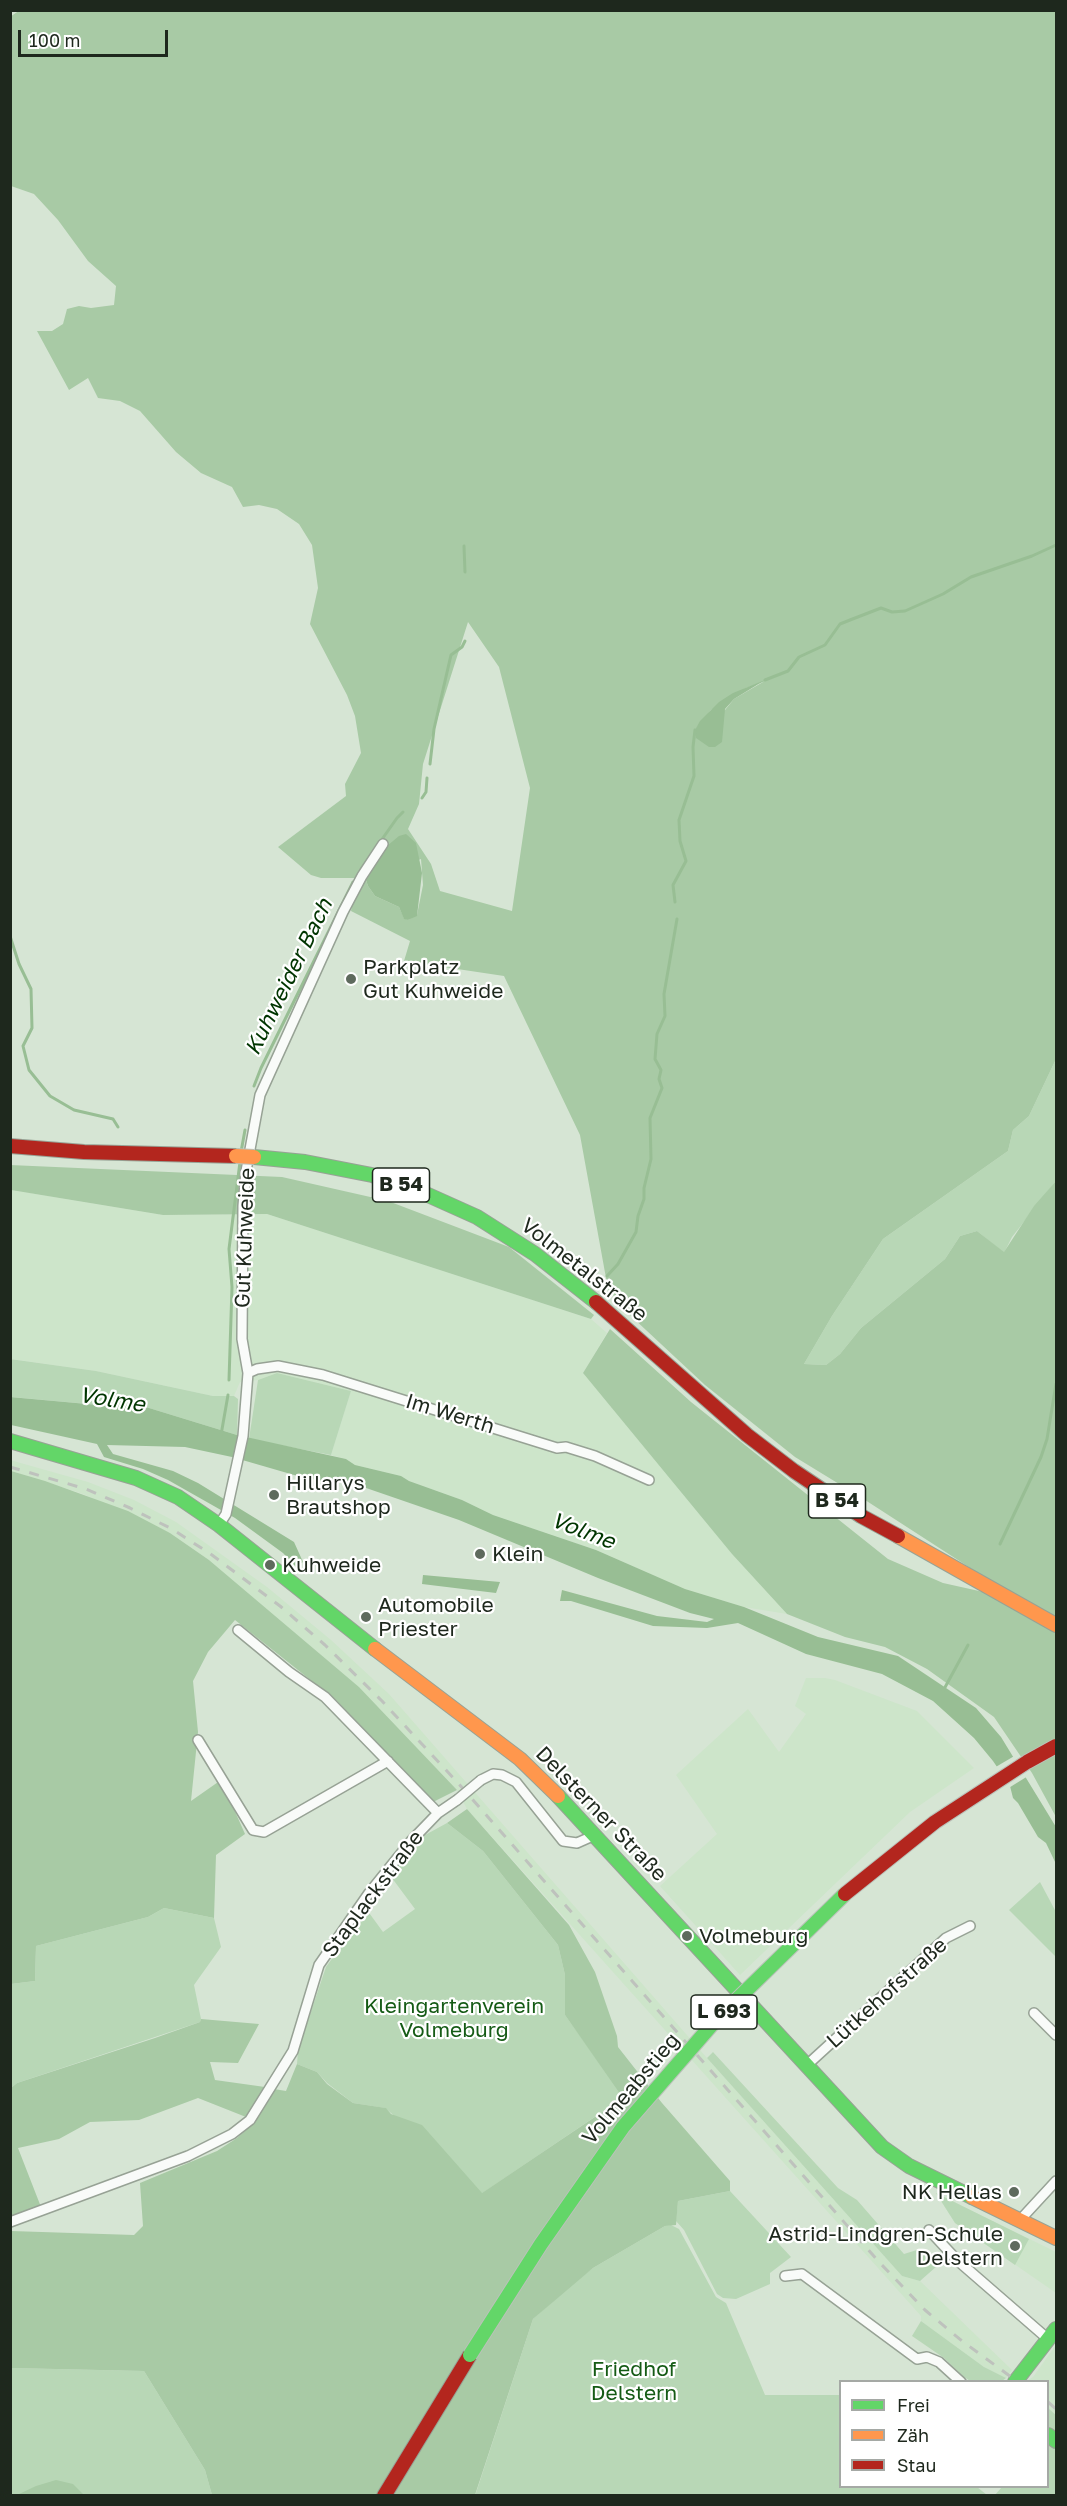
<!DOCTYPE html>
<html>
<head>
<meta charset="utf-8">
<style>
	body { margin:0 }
	#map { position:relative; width:1067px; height:2506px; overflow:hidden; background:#d6e5d4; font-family:"Golos Text",sans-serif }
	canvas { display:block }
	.frame { position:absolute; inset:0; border:12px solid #1e281d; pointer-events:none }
	.legend { position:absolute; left:839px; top:2380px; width:210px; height:108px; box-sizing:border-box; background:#fff; border:2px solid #a5a9a5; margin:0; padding:8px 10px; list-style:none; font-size:18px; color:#1e281d }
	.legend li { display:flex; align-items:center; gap:12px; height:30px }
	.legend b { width:30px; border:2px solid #a5a9a5 }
	.scale { position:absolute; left:18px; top:30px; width:150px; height:27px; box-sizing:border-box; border:3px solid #1e281d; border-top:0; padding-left:8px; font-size:18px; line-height:21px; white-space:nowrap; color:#1e281d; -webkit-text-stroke:4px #fff; paint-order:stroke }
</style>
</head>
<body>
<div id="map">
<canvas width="1067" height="2506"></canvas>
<div class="frame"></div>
<ul class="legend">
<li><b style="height:8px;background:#63d668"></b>Frei</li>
<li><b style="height:8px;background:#ff974d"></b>Zäh</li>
<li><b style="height:8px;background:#b3261e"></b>Stau</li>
</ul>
<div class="scale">100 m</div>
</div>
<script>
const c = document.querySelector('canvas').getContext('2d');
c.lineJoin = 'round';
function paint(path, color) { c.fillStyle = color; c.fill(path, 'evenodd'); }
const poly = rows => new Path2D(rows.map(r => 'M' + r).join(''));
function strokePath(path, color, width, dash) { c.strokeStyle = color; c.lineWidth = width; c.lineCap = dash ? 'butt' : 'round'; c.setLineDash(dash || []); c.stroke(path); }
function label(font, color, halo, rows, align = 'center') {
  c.font = font + ' "Golos Text",sans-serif'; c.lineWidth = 4.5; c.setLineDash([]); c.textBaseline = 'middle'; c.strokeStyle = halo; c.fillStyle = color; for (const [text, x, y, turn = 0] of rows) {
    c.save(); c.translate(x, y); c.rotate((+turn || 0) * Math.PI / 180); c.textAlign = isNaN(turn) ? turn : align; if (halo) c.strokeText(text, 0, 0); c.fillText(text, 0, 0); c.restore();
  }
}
const built = poly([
	[11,1190,163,1215,267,1214,591,1319,607,1333,583,1373,732,1554,787,1614,744,1607,685,1589,596,1550,493,1515,462,1500,409,1481,401,1476,355,1465,346,1459,331,1455,351,1391,277,1373,258,1380,240,1382,234,1396,213,1396,96,1371,11,1359],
	[10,1460,88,1482,134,1500,176,1522,267,1587,331,1640,389,1694,707,2058,902,2276,920,2281,1012,2370,1006,2378,984,2367,921,2321,921,2316,467,1809,457,1790,359,1687,209,1560,170,1533,83,1494,11,1471],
	[806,1678,825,1678,835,1680,917,1711,974,1768,910,1812,740,1975,660,1886,717,1834,676,1775,748,1709,779,1752,806,1714,795,1706],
	[936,2193,1056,2252,1056,2293,955,2223],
	[1056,2345,1056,2415,1048,2408,1048,2382,1025,2382,1033,2377]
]);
const green = poly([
	[1056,1059,1056,1181,1012,1237,1004,1253,977,1231,960,1236,945,1259,861,1328,840,1354,826,1365,804,1364,832,1316,883,1239,1008,1151,1013,1130,1029,1116],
	[10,1359,96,1371,213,1396,234,1396,238,1399,237,1435,136,1404,109,1406,11,1397],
	[277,1373,351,1391,331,1455,249,1439,258,1380],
	[447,1823,483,1851,558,1945,565,1975,565,2015,624,2097,481,2194,465,2175,385,2108,353,2103,327,2083,317,2072,297,2064,298,2050,326,1967,367,1910,383,1932,415,1909,389,1874,416,1840],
	[1040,1882,1056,1912,1056,1957,1009,1910],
	[164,1908,214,1918,221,1947,194,1985,201,2019,200,2022,17,2083,11,2088,11,1984,35,1981,36,1946,148,1917],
	[713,2052,838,2188,857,2200,904,2254,920,2249,937,2266,920,2281,902,2276,707,2058],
	[730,2191,791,2257,770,2273,770,2284,736,2299,723,2298,717,2294,684,2230,676,2221,678,2201],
	[936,2193,1029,2239,1015,2265,955,2223],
	[671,2225,679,2229,716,2297,726,2303,765,2395,840,2395,840,2486,977,2487,987,2495,475,2496,533,2319,573,2283,593,2268,665,2226],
	[921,2321,984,2367,1006,2378,1002,2381,972,2382,964,2377,944,2358,912,2336],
	[11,2368,144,2371,205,2470,212,2495,11,2496],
	[1048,2408,1056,2415,1056,2434,1048,2428],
	[1048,2437,1056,2441,1056,2495,994,2496,1002,2487,1048,2486]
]);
const forest = poly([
	[20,10,1056,11,1056,1059,1029,1116,1013,1130,1008,1151,883,1239,832,1316,804,1364,826,1365,840,1354,861,1328,945,1259,960,1236,977,1231,1004,1252,1034,1206,1056,1181,1056,1817,1032,1773,994,1717,927,1669,885,1647,845,1637,787,1614,732,1554,583,1373,610,1329,691,1402,888,1559,943,1583,1006,1597,1009,1593,862,1498,795,1457,705,1385,632,1317,608,1289,580,1135,504,976,404,961,410,941,351,911,357,878,321,878,311,875,278,847,346,796,345,784,361,753,355,716,347,695,310,624,318,588,312,545,299,524,277,509,259,505,243,507,232,487,201,473,176,452,140,411,120,401,98,398,88,378,69,390,37,331,52,331,63,324,67,309,79,306,91,308,114,305,116,286,88,261,58,220,34,194,11,186,10,17],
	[468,622,499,667,530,788,512,911,440,891,431,864,408,829,419,804,423,764],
	[763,682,734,699,725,710,695,730,711,710,746,688],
	[421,859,423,885,417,915,408,920,404,918,399,907,375,896,368,886,366,880],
	[10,1165,282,1177,388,1201,509,1247,594,1315,591,1319,267,1214,163,1215,11,1190],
	[11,1471,45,1481,128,1511,170,1533,209,1560,359,1687,457,1790,433,1802,337,1701,235,1620,208,1652,193,1681,198,1732,191,1801,221,1780,245,1834,216,1855,214,1918,164,1908,148,1917,36,1946,35,1981,11,1984],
	[467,1809,569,1925,595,1972,617,2036,618,2047,662,2103,730,2181,730,2191,678,2201,676,2225,665,2226,593,2268,533,2319,475,2495,212,2495,205,2470,144,2371,11,2368,11,2231,134,2235,143,2226,140,2183,217,2151,237,2138,254,2123,274,2089,286,2091,297,2064,317,2072,327,2084,353,2103,386,2108,391,2114,422,2125,482,2193,623,2098,565,2015,565,1975,558,1945,483,1851,447,1823],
	[201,2019,259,2024,238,2063,210,2062,215,2080,265,2087,255,2107,246,2117,198,2098,139,2120,90,2122,59,2139,18,2148,41,2207,11,2217,11,2088,17,2083,155,2038,200,2022],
	[56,2480,73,2484,84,2495,17,2495,36,2486]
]);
const water = poly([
	[765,680,734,699,725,709,722,742,715,747,709,747,696,738,695,730,700,721,719,702,733,693],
	[406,834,416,843,422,873,417,916,408,920,404,919,399,907,375,896,368,886,366,880,387,846,399,836],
	[10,1397,109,1406,136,1404,237,1435,346,1459,355,1465,401,1476,409,1481,462,1500,493,1515,596,1550,685,1589,744,1607,818,1637,898,1656,976,1708,1001,1737,1056,1827,1056,1864,1046,1843,1038,1837,1018,1803,1013,1798,1010,1786,993,1761,974,1738,933,1701,882,1674,806,1654,738,1623,707,1628,653,1626,571,1601,560,1601,562,1590,657,1616,707,1622,714,1619,690,1613,598,1578,459,1520,340,1479,324,1481,301,1477,232,1457,185,1447,107,1445,113,1454,173,1471,198,1483,294,1542,303,1562,296,1567,283,1553,235,1518,168,1480,143,1469,104,1457,97,1444,11,1425],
	[423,1575,500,1582,496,1593,422,1584]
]);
const pier = poly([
	[1016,1755,1028,1776,1007,1789,994,1768]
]);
const stream = poly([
	[464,546,465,572],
	[765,680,788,671,799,657,825,645,840,624,850,620,881,608,892,612,905,611,943,594,971,577,1032,556,1056,545],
	[430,764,434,729,451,655,462,647,465,641],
	[422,798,426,792,427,778],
	[361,869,397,818,403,812],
	[675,902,673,885,686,861,680,841,679,820,694,776,693,747,695,730],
	[10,936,19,964,31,989,32,1028,23,1046,29,1070,50,1096,74,1110,113,1119,118,1127],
	[254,1086,261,1068,353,882],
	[241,1152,245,1130],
	[607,1276,618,1264,636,1232,638,1216,644,1199,644,1188,651,1159,650,1118,662,1088,659,1079,661,1070,655,1059,657,1034,665,1016,664,994,677,919],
	[229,1380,232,1287,229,1249,240,1162],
	[221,1435,228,1395],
	[1000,1544,1041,1457,1047,1439,1056,1384],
	[943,1691,968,1645]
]);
const street = poly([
	[248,1373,257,1369,278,1366,323,1375,557,1448,566,1447,595,1456,649,1480],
	[219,1525,226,1514,243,1436,248,1373,242,1339,243,1206,246,1171,260,1095,343,912,362,876,383,844],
	[238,1630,289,1672,325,1697,438,1813],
	[198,1740,253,1830,264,1832,388,1761],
	[481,1780,493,1774,502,1775,516,1782,563,1841,577,1843,595,1835],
	[1034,2013,1056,2035],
	[807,2065,946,1938,970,1926],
	[1020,2220,1056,2181],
	[10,2222,188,2156,232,2134,250,2120,293,2051,319,1965,369,1893,411,1841,438,1813,457,1800],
	[929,2230,957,2260,1048,2339],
	[785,2276,802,2274,917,2359,927,2357,939,2362,961,2382]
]);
const fast = poly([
	[254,1157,305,1162,372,1175,428,1195,477,1217,535,1254,596,1302],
	[10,1441,136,1478,178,1497,219,1525,375,1649],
	[558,1796,882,2147,909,2166,972,2197],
	[1015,2382,1056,2329],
	[1048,2435,1056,2441]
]);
const slow = poly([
	[898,1536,1056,1625],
	[375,1649,520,1759,558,1796],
	[972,2197,1056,2238]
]);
const jam = poly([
	[10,1146,84,1152,236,1156],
	[596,1302,747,1435,794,1471,861,1516,898,1536],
	[384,2496,470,2355]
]);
const rail = poly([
	[10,1467,86,1489,130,1508,172,1529,212,1555,280,1606,325,1645,382,1701,458,1783,880,2263,925,2310,962,2341,1018,2382],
	[1048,2402,1056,2409]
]);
const streetBridge = poly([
	[457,1800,481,1780]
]);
const fastBridge = poly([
	[470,2355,541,2244,623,2127,716,2020,845,1894]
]);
const slowBridge = poly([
	[236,1156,254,1157]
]);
const jamBridge = poly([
	[845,1894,935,1822,1027,1762,1056,1746]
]);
const markers = [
	[351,979,6,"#5e6a5d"],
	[274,1495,6,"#5e6a5d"],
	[480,1554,6,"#5e6a5d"],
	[270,1565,6,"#5e6a5d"],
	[366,1617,6,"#5e6a5d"],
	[687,1936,6,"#5e6a5d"],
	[1014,2192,6,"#5e6a5d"],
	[1015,2246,6,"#5e6a5d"]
];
const shields = [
	[401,1185,57],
	[837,1501,57],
	[724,2012,66]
];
const shieldNames = [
	["B 54",401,1185],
	["B 54",837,1501],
	["L 693",724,2012]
];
const poiNames = [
	["Parkplatz",363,967],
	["Gut Kuhweide",363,991],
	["Hillarys",286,1483],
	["Brautshop",286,1507],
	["Klein",492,1554],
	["Kuhweide",282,1565],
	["Automobile",378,1605],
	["Priester",378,1629],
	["Volmeburg",699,1936],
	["NK Hellas",1002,2192,"right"],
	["Astrid-Lindgren-Schule",1003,2234,"right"],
	["Delstern",1003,2258,"right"]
];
const streetNames = [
	["Gut Kuhweide",245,1238,-88],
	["Volmetalstraße",584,1270,38],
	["Im Werth",450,1414,17],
	["Delsterner Straße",601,1814,46],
	["Staplackstraße",373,1894,-53],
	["Lütkehofstraße",887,1993,-42],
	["Volmeabstieg",631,2089,-50]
];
const parkNames = [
	["Kleingartenverein",454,2006],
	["Volmeburg",454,2030],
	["Friedhof",634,2369],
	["Delstern",634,2393]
];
const waterNames = [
	["Kuhweider Bach",289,977,-64],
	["Volme",112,1400,9],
	["Volme",583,1531,21]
];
paint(built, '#cde5ca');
paint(green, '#b8d7b6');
paint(forest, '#a8caa5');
paint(water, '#98be94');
paint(pier, '#d6e5d4');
strokePath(stream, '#98be94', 3);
strokePath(street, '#97a295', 12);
strokePath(fast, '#97a295', 16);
strokePath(slow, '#97a295', 16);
strokePath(jam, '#97a295', 16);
strokePath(street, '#f9fbf9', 9);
strokePath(fast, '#63d668', 14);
strokePath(slow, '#ff974d', 14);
strokePath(jam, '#b3261e', 14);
strokePath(rail, '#bec2bd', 3, [10, 10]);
strokePath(streetBridge, '#97a295', 12, []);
strokePath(fastBridge, '#bbc2ba', 16, []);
strokePath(slowBridge, '#bbc2ba', 16, []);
strokePath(jamBridge, '#bbc2ba', 16, []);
strokePath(streetBridge, '#f9fbf9', 9);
strokePath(fastBridge, '#63d668', 14);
strokePath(slowBridge, '#ff974d', 14);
strokePath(jamBridge, '#b3261e', 14);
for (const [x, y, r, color] of markers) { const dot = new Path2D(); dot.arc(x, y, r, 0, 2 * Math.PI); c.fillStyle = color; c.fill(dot); strokePath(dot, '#fff', 2); }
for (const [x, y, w] of shields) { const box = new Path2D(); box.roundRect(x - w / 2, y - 17, w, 34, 4.5); c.fillStyle = '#fff'; c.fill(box); strokePath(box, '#1e281d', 1.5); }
label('bold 20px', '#1e281d', null, shieldNames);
label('21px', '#1e281d', '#fff', poiNames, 'left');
label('21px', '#1e281d', '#fff', streetNames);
label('21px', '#155b15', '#fff', parkNames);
label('italic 22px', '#003500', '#fff', waterNames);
</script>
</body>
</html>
